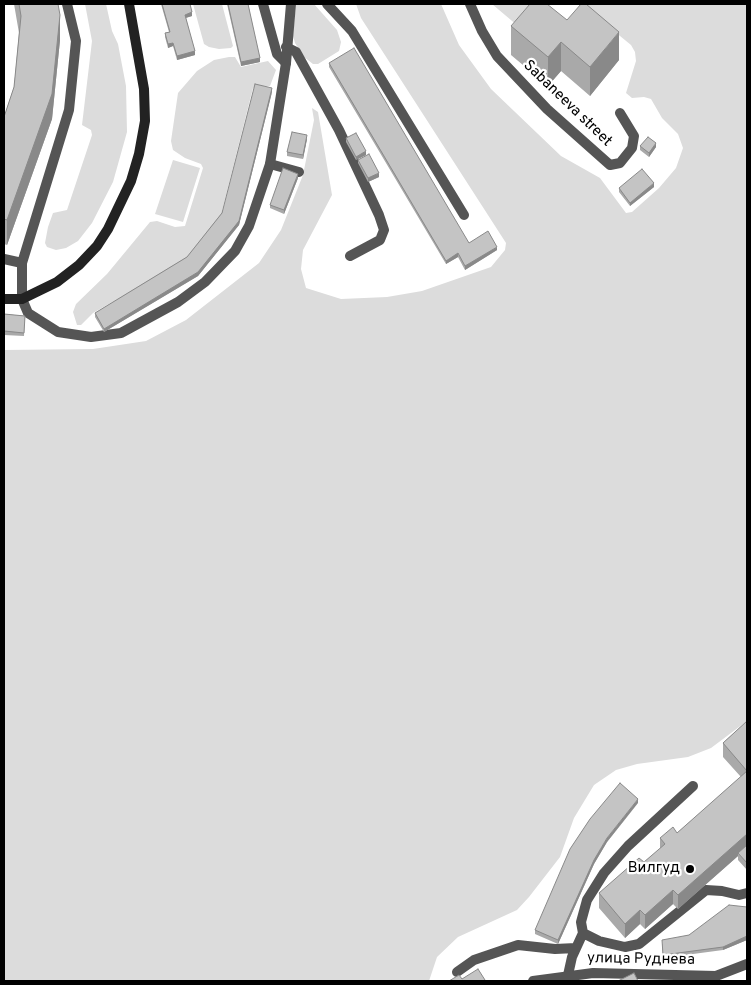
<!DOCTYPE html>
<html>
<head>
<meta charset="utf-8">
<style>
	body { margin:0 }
	#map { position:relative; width:751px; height:985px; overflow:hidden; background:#fff; font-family:Overpass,sans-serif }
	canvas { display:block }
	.frame { position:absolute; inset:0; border:5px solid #000; pointer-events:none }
</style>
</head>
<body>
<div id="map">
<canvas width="751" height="985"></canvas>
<div class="frame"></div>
</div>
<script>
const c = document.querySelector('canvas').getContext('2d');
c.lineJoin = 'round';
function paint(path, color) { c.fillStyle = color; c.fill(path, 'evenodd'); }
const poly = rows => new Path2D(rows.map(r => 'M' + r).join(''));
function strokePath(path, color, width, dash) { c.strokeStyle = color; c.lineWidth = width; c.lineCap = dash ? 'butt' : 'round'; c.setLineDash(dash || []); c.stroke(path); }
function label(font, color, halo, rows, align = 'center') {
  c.font = font + ' Overpass,sans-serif'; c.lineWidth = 4.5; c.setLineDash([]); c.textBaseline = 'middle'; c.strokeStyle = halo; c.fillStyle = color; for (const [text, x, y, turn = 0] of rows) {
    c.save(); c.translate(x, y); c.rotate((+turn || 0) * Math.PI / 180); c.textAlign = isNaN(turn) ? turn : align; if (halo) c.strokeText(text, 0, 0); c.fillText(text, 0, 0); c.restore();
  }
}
const green = poly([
	[85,4,106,4,112,31,118,44,126,86,127,132,113,182,92,223,78,241,66,248,56,250,47,247,45,243,48,227,53,213,67,210,92,135,91,130,82,125,92,41],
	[193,4,222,4,233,46,231,48,219,49,209,47,204,44],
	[296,4,314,4,337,30,341,42,339,51,318,64,313,64,304,57,295,43,293,36],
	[356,4,441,4,459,45,491,89,561,156,600,178,626,213,632,212,659,188,676,168,683,148,678,134,662,118,651,99,644,97,632,98,626,93,636,61,635,52,631,45,581,4,747,4,747,721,711,748,688,757,637,764,616,770,594,785,574,818,560,857,529,897,517,910,458,937,437,957,429,981,4,981,4,350,93,349,146,341,186,320,259,263,281,230,303,175,314,120,312,108,318,112,332,195,303,250,301,269,306,288,341,299,387,297,422,291,491,267,505,250,506,243,361,18],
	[492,4,537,4,518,26],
	[229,57,235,57,241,67,268,61,276,70,270,86,253,88,221,215,183,262,93,313,81,325,77,325,73,312,76,304,107,274,150,222,157,221,175,227,185,226,203,168,201,164,185,158,173,150,171,141,178,93,197,71,214,60],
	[173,160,200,168,183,222,155,214]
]);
const lane = poly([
	[263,4,277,54,286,63],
	[327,4,352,31,464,215],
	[286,47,296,52,339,130,379,215,384,230,380,240,350,256],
	[270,164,299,172],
	[4,259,22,263],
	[22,299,22,263,69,110,76,41,67,4],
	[583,933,599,941,625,947,639,944,706,890,722,891,739,895,747,893],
	[457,972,474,960,518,945,555,949,576,948],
	[568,975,572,957,583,933,581,922,587,900,604,873,628,846,693,786]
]);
const street = poly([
	[470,4,482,31,497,56,547,109,610,165,620,163,632,148,634,136,620,113],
	[22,299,28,313,58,332,91,337,121,333,178,302,205,282,235,251,249,226,270,164,286,63,291,4],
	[533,981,593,973,716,976,747,964]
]);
const secondary = poly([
	[4,299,22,299,57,282,79,265,97,246,108,229,131,181,139,154,145,121,144,89,129,4]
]);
const wall = poly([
	[14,4,58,4,60,40,52,119,7,245,4,244,4,117,14,87,19,33],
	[161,4,190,4,192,16,186,18,195,55,177,60,173,46,168,48,165,37,165,33,169,32],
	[227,4,248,4,260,62,241,66],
	[567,20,619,60,590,96,561,71,548,86,511,55,511,26],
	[329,63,469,243,497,250,465,270,458,257,446,264,329,67],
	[272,92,239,225,198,276,104,332,95,317,95,313,187,257,222,213],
	[346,138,366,155,356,160,346,142],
	[307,139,303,159,287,156,287,152],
	[640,146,656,147,649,157,640,150],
	[358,160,379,177,368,182,358,163],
	[298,178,284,214,270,208,270,205],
	[654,187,630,206,619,192,619,188],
	[4,314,25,316,24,336,4,335],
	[747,721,747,870,738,860,738,856,678,909,673,904,645,929,640,924,625,938,599,908,599,893,644,862,660,849,660,838,677,833,741,777,723,757,723,743],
	[638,803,607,842,594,864,558,944,535,934,535,930],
	[747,907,747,940,723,950,663,958,662,944,689,935]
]);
const shadedWall = poly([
	[192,12,192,16,185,18,185,15],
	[60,15,60,40,52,119,7,245,7,220],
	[619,32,619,60,590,96,590,67],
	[561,42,561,71,548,86,548,57],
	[173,43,173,46,168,48,168,44],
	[195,51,195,55,177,60,177,56],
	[260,58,260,62,241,66,241,62],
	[272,88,272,92,239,225,198,276,104,332,104,329,198,272],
	[307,135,307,139,303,159,303,155],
	[656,143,656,147,649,157,649,153],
	[366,151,366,155,356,160,356,157],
	[379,173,379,177,368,182,368,178],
	[298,174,298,178,284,214,284,210],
	[654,183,654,187,630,206,630,203],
	[497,247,497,250,465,270,465,266],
	[458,253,458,257,446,264,446,261],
	[638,799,638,803,607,842,594,864,558,944,558,940,594,860,607,838],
	[747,834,747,848,738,853,738,856,678,909,678,895],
	[673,890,673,904,645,929,645,915],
	[640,910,640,924,625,938,625,924],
	[747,936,747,940,723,950,723,947]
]);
const building = poly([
	[19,4,58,4,60,15,52,94,7,220,4,219,4,117,14,87,21,16,19,4],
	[162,4,190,4,192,12,185,15,195,51,177,56,173,43,168,44,165,33,170,32,162,4],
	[228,4,248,4,260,58,241,62,228,4],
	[530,4,547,4,567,20,581,4,586,4,619,32,590,67,561,42,548,57,511,26,530,4],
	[354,48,469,243,488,231,497,247,465,266,458,253,446,261,329,63,354,48],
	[255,84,272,88,239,221,198,272,104,329,95,313,187,257,222,213,255,84],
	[292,132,307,135,303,155,287,152,292,132],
	[356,133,366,151,356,157,346,138,356,133],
	[648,137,656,143,649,153,640,146,648,137],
	[369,154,379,173,368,178,358,160,369,154],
	[283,168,298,174,284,210,270,205,283,168],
	[642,169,654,183,630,203,619,188,642,169],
	[4,314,25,316,24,333,4,331,4,314],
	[747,721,747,771,723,743,747,721],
	[747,771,747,834,678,895,673,890,645,915,640,910,625,924,599,893,639,858,644,862,665,844,660,838,673,827,677,833,747,771],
	[620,783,638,799,607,838,594,860,558,940,535,930,570,849,590,819,620,783],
	[747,845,747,863,738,853,747,845],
	[729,905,747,907,747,936,723,947,663,955,662,940,689,935,729,905],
	[478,969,485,980,482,981,449,981,459,975,462,979,478,969],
	[634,973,638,981,618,981,634,973]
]);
const markers = [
	[690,869,5,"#000"]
];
const streetNames = [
	["Sabaneeva street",567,104,44],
	["улица Руднева",641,960,1]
];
const poiNames = [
	["Вилгуд",680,869]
];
paint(green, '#dcdcdc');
strokePath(lane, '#555', 10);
strokePath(street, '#555', 10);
strokePath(secondary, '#222', 10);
paint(wall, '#a9a9a9');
paint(shadedWall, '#898989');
paint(building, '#c4c4c4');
strokePath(building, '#898989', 1);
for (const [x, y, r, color] of markers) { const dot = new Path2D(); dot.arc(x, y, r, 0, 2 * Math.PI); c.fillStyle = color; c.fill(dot); strokePath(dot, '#fff', 2); }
label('15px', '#000', '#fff', streetNames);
label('15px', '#000', '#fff', poiNames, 'right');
</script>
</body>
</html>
